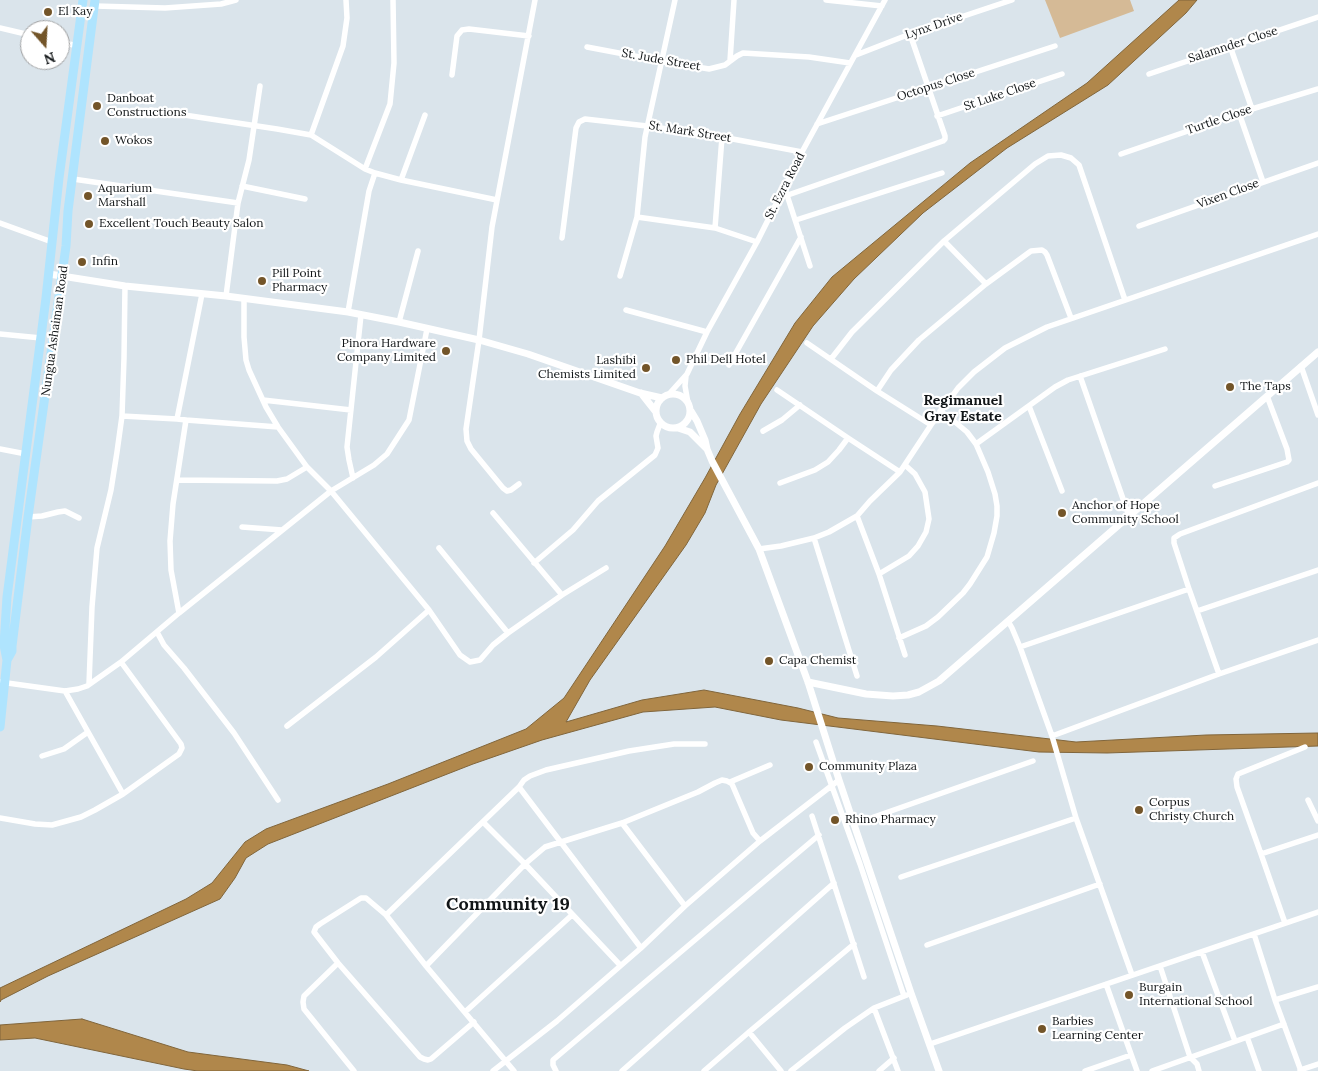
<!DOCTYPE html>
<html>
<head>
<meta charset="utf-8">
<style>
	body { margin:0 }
	#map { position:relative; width:1318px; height:1071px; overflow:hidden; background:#dae4eb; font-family:Lora,serif }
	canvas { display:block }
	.north { position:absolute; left:20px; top:20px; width:50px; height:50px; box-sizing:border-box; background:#fff; border:1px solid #a0a1a2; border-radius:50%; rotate:161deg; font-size:14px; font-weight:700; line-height:20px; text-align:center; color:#111517 }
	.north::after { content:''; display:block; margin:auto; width:18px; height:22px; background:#735529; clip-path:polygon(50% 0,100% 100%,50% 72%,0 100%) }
</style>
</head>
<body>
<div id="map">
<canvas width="1318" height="1071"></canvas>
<div class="north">N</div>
</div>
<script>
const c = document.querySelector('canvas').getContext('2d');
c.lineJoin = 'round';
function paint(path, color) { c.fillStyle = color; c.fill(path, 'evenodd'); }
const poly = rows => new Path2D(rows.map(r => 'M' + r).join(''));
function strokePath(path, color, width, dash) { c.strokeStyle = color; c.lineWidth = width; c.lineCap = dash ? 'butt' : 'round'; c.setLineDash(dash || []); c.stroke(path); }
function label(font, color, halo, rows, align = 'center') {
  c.font = font + ' Lora,serif'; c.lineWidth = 4.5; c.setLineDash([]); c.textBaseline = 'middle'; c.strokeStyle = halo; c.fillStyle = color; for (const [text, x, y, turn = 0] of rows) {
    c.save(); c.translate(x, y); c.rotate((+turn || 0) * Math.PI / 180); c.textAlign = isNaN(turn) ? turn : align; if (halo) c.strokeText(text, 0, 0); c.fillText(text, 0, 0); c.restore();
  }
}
const green = poly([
	[1045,0,1130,0,1134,11,1060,38]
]);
const water = poly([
	[1179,0,1197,0,1186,13,1108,85,1007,148,923,213,854,279,813,326,761,404,716,485,705,513,686,545,590,680,566,722,642,700,704,690,798,708,838,718,937,726,1076,742,1206,735,1318,733,1318,746,1107,753,1039,752,781,720,715,707,643,712,542,740,473,764,268,844,246,858,235,878,220,899,48,976,1,1000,0,1002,0,988,186,899,212,883,245,842,266,829,388,784,526,729,564,698,665,546,705,478,740,414,795,323,832,277,970,163,1087,83,1179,0],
	[82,1019,188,1052,287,1065,309,1071,198,1071,184,1069,35,1038,0,1040,0,1025,82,1019]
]);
const minor = poly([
	[826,0,882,6],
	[95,6,165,8,221,4,236,0],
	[0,28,30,35],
	[60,42,78,46],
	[1230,46,1252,109],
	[587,47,661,61,709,69,725,65,737,56,743,53,809,57,850,63],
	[856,55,910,34,1012,0],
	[730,61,734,0],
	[1149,74,1318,17],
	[452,75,457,36,462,30,469,29,529,36],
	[151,110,277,129,311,135,365,169,375,173,401,180,497,200],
	[1239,113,1263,182],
	[937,116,1062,74],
	[817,124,1055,46],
	[311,135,343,46,347,18,346,0],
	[1121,154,1252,109,1318,89],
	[365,169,390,104,394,63,393,0],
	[73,179,238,203],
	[401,180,425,115],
	[242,186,305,199],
	[786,192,810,266],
	[788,195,943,141,945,139,945,136,910,34],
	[637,217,715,228,757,242],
	[796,220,942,173],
	[0,223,52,242],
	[1139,226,1318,163],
	[715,228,722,137],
	[562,238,576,128,579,122,585,119,647,126,722,137,802,152],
	[944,241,986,284],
	[620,276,637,217,645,137,675,0],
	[226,296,238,203,249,160,260,86],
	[244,298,244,337,246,360,249,370,266,407,278,427,307,467,331,491,429,610,460,655,470,662,480,660,493,645,508,633,562,595,606,568],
	[626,310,707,332],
	[348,312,369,191,375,173],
	[399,322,418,251],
	[0,334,41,338],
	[807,343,877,391,931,425],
	[831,359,852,332,944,241,1035,164,1048,156,1061,155,1071,158,1079,165,1125,300],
	[729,365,801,237],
	[1301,366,1318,415],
	[686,376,685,386,688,403],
	[1080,376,1129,516],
	[777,390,848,438,900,472],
	[877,391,891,370,919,340,986,284,1031,251,1042,250,1045,252,1047,255,1071,318],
	[669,394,687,374,707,332,757,242,802,152,885,0],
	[263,400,351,410],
	[1029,406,1062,491],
	[122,416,177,419,186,420,278,427],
	[177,419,202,294],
	[763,431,782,420,800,405],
	[976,444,1055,387,1068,380,1165,349],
	[0,449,26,454],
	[353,478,349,460,347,447,361,315],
	[177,480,277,481,287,479,307,467],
	[780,483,815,470,828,462,839,450,848,438],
	[519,484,511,490,507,491,503,488,471,449,467,441,466,429,479,340,492,227,535,0],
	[1215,486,1287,462,1289,460,1287,449,1267,396],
	[493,513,562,595],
	[857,516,879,574,905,655],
	[28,517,42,516,58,512,65,511,79,518],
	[242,527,282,530],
	[814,538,857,676],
	[439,548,508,633],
	[759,549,781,546,814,538,829,532,857,516,870,501,900,472,931,425,958,388,974,372,1005,348,1047,327,1318,234],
	[534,563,573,530,598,501,655,455,658,448,656,436,657,432,660,424],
	[879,574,909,556,918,546,926,532,929,519,925,492,915,474,905,465],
	[1197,611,1318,570],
	[179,613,171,570,170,541,173,504,186,420],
	[1008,621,1012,628,1020,647,1052,736,1076,818,1132,975],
	[157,632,164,645,184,668,234,733,278,800],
	[899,638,926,626,938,617,963,593,970,584,987,557,994,533,997,516,997,506,995,494,988,472,976,444,967,432,955,422,940,411],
	[1020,647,1189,589],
	[1219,674,1189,589,1174,543,1174,538,1180,534,1318,483],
	[0,682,65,691,78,689,87,686,121,662,179,613,331,491,374,465,387,454,409,420,427,329],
	[89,684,92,607,97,548,111,490,117,452,122,416,124,358,125,286],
	[65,691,123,794],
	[287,726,376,657,429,610],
	[1052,736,1219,674,1318,640],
	[816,742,860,864,904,996],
	[42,756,64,749,88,732],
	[730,782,770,765],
	[519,787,641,948],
	[1308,800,1318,821],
	[812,816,864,977],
	[0,818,35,824,52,825,81,817,95,810,123,794,179,754,182,748,181,744,121,662],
	[483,822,525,864,620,965],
	[622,823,685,906],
	[854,824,1033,761],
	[1261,854,1318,835],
	[901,877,1076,818],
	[386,915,366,898,361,898,320,924,316,927,314,932,338,963,420,1057,424,1059,428,1060,431,1059,474,1022],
	[1285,923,1261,854,1237,787,1236,779,1238,774,1305,747],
	[1254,934,1275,1000,1301,1071],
	[927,945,1100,884],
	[1202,952,1235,1041],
	[338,963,304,996,303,1002,304,1009,354,1071],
	[426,966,525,864,545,847,622,823,698,792,715,783,722,780,727,781,732,784,753,833,760,841],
	[1160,966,1190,1057,1197,1064,1199,1071],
	[1106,984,1137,1071],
	[1275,1000,1318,987],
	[874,1008,898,1071],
	[465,1012,572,915],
	[749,1032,781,1071],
	[1247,1037,1259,1071],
	[930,1044,1318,912],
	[1300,1070,1318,1064],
	[493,1071,557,1021,641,948,685,906,760,841,839,780],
	[514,1071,426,966,386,915,519,787,524,780,530,776,546,770,629,751,674,744,705,744],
	[556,1071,553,1065,553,1060,819,835],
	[622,1071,834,883],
	[704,1071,749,1032,854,944],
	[791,1071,845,1028,874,1008,907,995],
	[879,1071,894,1058],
	[1085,1071,1131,1055],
	[1152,1071,1284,1024]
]);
const tertiary = poly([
	[49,274,125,286,226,296,348,312,399,322,479,340,528,354,640,393,662,398],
	[641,393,656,412],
	'656 411a17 17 0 1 1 34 0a17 17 0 1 1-34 0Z',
	[691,411,697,421,705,440,707,449,712,461,759,549,808,682,839,780,911,993,939,1071],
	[678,428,690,432,706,448],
	[808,682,866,694,893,696,908,695,919,692,939,681,1318,352]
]);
const primary = poly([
	[7,660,4,645,7,597,46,298,59,178,83,0],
	[0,727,7,660,12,651,12,646,28,517,66,246,68,211,95,0]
]);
const markers = [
	[48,12,5,"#735529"],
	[97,106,5,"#735529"],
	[105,141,5,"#735529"],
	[88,196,5,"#735529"],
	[89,224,5,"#735529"],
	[82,262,5,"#735529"],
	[262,281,5,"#735529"],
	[446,351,5,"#735529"],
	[676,360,5,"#735529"],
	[646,368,5,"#735529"],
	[1230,387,5,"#735529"],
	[1062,513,5,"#735529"],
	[769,661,5,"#735529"],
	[809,767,5,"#735529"],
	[1139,810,5,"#735529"],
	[835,820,5,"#735529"],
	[1129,995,5,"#735529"],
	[1042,1029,5,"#735529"]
];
const poiNames = [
	["El Kay",58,12],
	["Danboat",107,99],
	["Constructions",107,113],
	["Wokos",115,141],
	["Aquarium",98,189],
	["Marshall",98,203],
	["Excellent Touch Beauty Salon",99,224],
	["Infin",92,262],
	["Pill Point",272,274],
	["Pharmacy",272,288],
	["Pinora Hardware",436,344,"right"],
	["Company Limited",436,358,"right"],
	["Phil Dell Hotel",686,360],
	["Lashibi",636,361,"right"],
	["Chemists Limited",636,375,"right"],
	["The Taps",1240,387],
	["Anchor of Hope",1072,506],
	["Community School",1072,520],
	["Capa Chemist",779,661],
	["Community Plaza",819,767],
	["Corpus",1149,803],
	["Christy Church",1149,817],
	["Rhino Pharmacy",845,820],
	["Burgain",1139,988],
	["International School",1139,1002],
	["Barbies",1052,1022],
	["Learning Center",1052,1036]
];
const streetNames = [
	["Lynx Drive",934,26,-19],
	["Salamnder Close",1233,45,-18],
	["St. Jude Street",661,60,10],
	["Octopus Close",936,85,-18],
	["St Luke Close",1000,95,-19],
	["Turtle Close",1219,120,-19],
	["St. Mark Street",690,132,9],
	["St. Ezra Road",785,186,-63],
	["Vixen Close",1228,194,-20],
	["Nungua Ashaiman Road",55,331,-82]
];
const neighbourhoodNames = [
	["Regimanuel",963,401],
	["Gray Estate",963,417]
];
const districtNames = [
	["Community 19",508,905]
];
paint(green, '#d5ba96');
paint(water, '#b0874b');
strokePath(water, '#80653b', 1);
strokePath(minor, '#fff', 5.5);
strokePath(tertiary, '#fff', 7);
strokePath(primary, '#afe4fe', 9);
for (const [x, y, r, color] of markers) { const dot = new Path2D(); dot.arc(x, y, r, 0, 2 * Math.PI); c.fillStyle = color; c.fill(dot); strokePath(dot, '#fff', 2); }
label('12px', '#111517', '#fff', poiNames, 'left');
label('12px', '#111517', '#fff', streetNames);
label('bold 14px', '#111517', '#fff', neighbourhoodNames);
label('bold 18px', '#111517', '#fff', districtNames);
</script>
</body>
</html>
